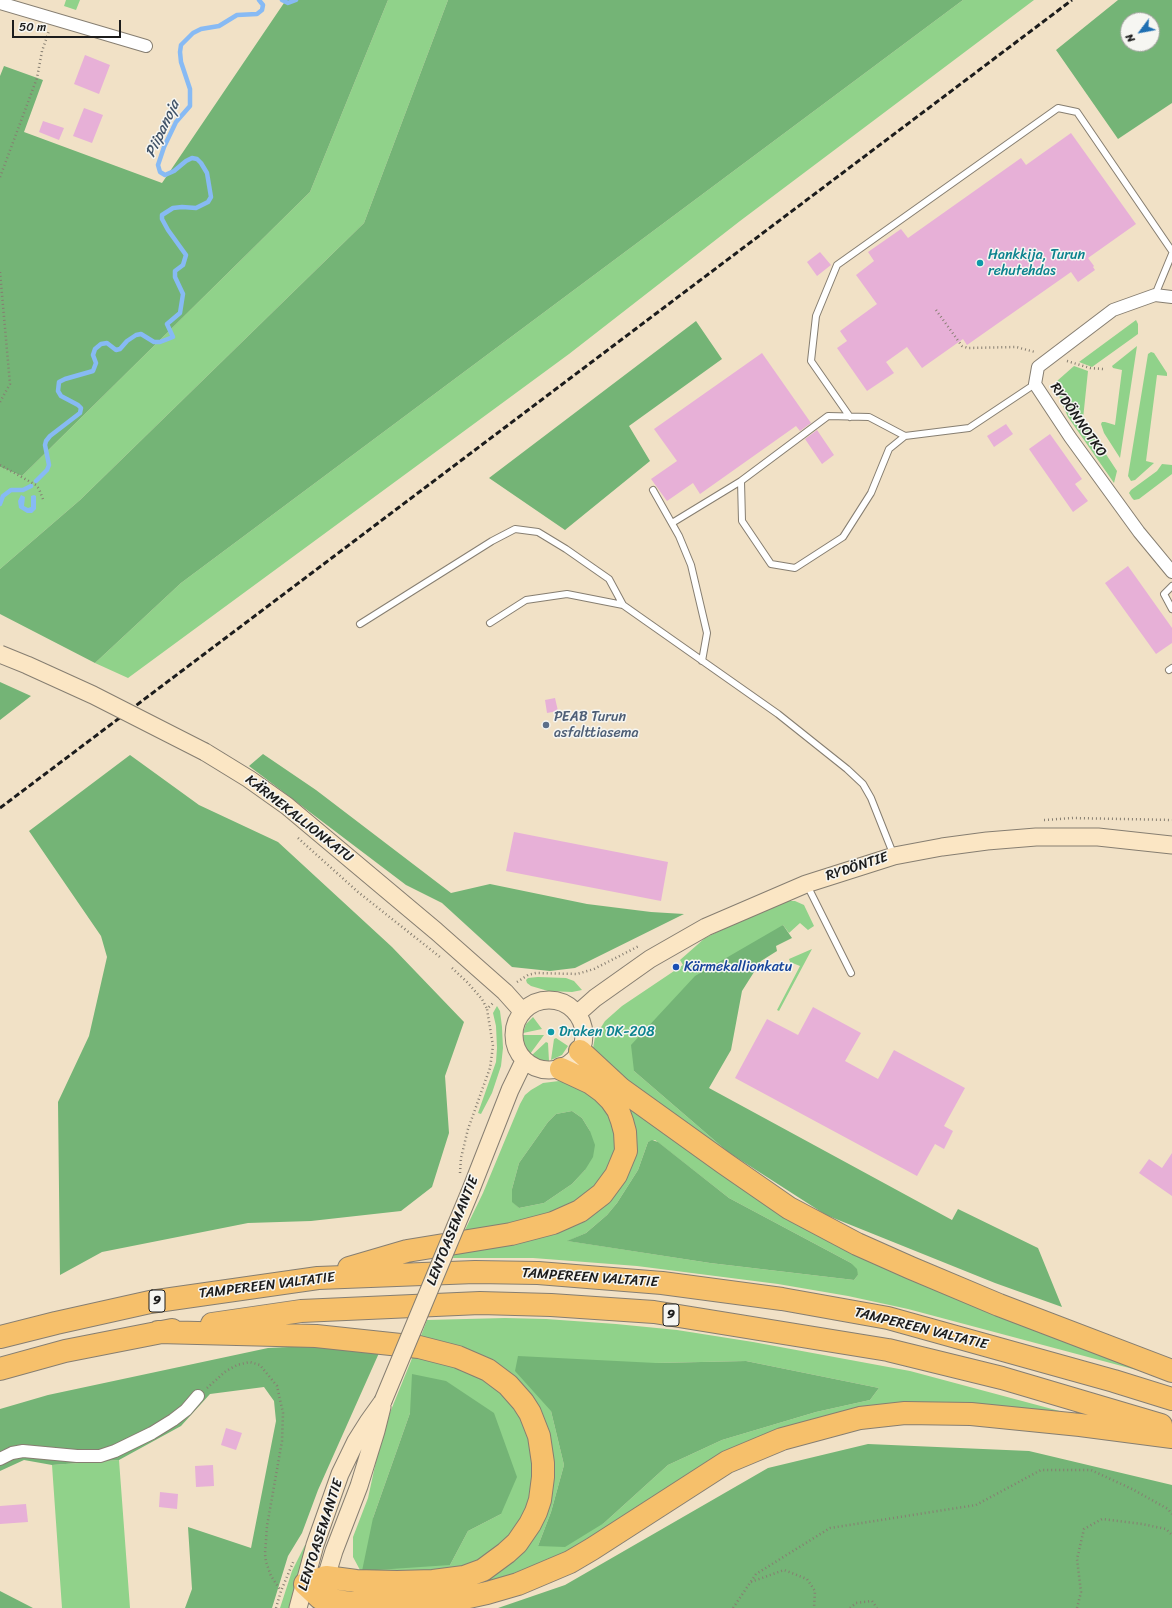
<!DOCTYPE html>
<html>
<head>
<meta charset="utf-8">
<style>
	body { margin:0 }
	#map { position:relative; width:1172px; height:1608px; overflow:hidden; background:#f1e1c6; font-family:Sriracha,sans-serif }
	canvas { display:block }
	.north { position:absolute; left:1120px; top:12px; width:40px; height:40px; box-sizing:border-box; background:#f6f6f2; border:1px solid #9f9f9c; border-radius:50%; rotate:238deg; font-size:11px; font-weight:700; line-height:16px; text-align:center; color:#1c1c1c }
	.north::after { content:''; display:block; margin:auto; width:14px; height:18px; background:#1f6fb2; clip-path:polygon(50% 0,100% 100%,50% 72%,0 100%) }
	.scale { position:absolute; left:12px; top:20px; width:109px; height:18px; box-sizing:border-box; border:2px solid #1c1c1c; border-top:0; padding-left:5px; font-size:12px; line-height:14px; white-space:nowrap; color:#1c1c1c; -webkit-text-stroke:3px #f6f6f2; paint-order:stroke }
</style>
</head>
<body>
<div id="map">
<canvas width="1172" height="1608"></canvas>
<div class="north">N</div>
<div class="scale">50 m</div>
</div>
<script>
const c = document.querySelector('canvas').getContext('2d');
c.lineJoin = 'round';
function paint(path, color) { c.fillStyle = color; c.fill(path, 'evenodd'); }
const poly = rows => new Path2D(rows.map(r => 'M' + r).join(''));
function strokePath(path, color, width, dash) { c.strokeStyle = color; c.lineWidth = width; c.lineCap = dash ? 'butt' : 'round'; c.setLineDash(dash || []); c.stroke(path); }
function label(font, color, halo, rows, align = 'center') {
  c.font = font + ' Sriracha,sans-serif'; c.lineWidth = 3; c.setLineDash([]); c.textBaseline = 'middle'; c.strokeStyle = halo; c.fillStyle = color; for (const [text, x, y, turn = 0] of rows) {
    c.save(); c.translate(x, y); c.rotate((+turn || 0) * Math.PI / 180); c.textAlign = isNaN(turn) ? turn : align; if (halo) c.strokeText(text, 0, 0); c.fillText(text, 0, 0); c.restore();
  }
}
const green = poly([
	[66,0,80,0,76,10,64,6],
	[388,0,448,0,364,223,80,500,0,569,0,467,22,476,310,192],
	[963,0,1034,0,740,221,569,354,128,678,95,663,181,583],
	[1136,320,1138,324,1138,334,1092,367,1079,362],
	[1137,346,1120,458,1104,433,1101,424,1102,422,1105,422,1115,425,1122,370,1113,368,1112,366],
	[1151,352,1154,353,1167,373,1167,376,1157,375,1146,461,1154,463,1135,480,1131,481,1128,476,1148,354],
	[1074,366,1088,371,1083,419,1117,471,1114,483,1068,417,1060,399,1057,381],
	[1162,464,1172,465,1172,474,1139,499,1134,500,1132,498,1129,493,1131,490,1157,471],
	[788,901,795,901,804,905,814,926,808,930,800,923,789,933,783,925,634,1071,728,1152,631,1086,593,1048,595,1037,605,1021,622,1006,683,965,680,960,705,938,735,923],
	[812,949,779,1011,777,1010,800,966,790,962,789,959],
	[538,977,566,978,574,981,582,990,572,992,548,991,531,986,527,983,526,980,528,978],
	[497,1006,500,1011,502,1027,503,1048,501,1066,492,1093,481,1114,478,1113,496,1062,497,1048,496,1026,493,1013],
	[533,1017,542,1029,523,1033,526,1024],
	[523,1035,544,1035,530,1054,524,1045],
	[556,1038,568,1046,562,1055,551,1060,554,1039],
	[546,1042,548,1043,549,1061,540,1060,532,1055],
	[559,1081,578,1085,607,1107,619,1142,605,1178,581,1200,544,1216,463,1234,483,1193,520,1104,525,1095,531,1090,543,1083],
	[572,1111,582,1118,590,1131,585,1170,572,1184,544,1203,519,1208,512,1201,512,1189,519,1163,548,1122,556,1114],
	[618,1099,702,1158,1163,1377,908,1309,848,1296,778,1284,637,1266,533,1258,453,1258,455,1249,614,1190],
	[655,1140,729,1198,851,1263,858,1275,854,1280,710,1263,568,1241,586,1233,607,1215,617,1203,638,1170,648,1142],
	[505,1318,546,1319,616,1324,677,1330,753,1342,910,1371,1067,1413,846,1412,583,1545,487,1587,415,1588,529,1539,537,1407,419,1341,427,1320],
	[746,1361,879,1388,870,1400,816,1412,722,1440,668,1465,604,1523,538,1546,551,1512,564,1465,551,1411,656,1363],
	[413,1356,451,1365,478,1377,497,1389,513,1407,520,1418,529,1439,534,1470,529,1500,526,1510,512,1533,505,1541,482,1558,460,1568,435,1572,360,1570,353,1557,353,1537,368,1498,380,1443,389,1415],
	[410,1413,501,1514,468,1531,450,1565,373,1518],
	[119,1460,130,1608,62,1608,52,1465],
	[305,1545,308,1546,289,1608,280,1608,292,1571]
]);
const forest = poly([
	[286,0,388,0,310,192,22,476,0,467,0,76,4,66,43,80,24,132,162,183],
	[448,0,963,0,181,583,95,663,0,614,0,569,80,500,364,223],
	[1118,0,1172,0,1172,103,1118,139,1056,50],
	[1128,20,1152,20,1152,44,1128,44],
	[696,321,722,359,629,426,650,461,565,530,489,478],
	[0,682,31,696,0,720],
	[263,754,316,790,451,893,490,884,587,904,651,912,684,914,575,968,550,971,512,967,442,903,406,885,249,766],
	[130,755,199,805,278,842,392,947,464,1022,445,1076,449,1133,432,1187,401,1211,311,1221,248,1223,102,1252,60,1275,58,1102,89,1036,107,957,101,936,29,831],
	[783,925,792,938,776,946,777,951,761,961,742,991,731,1050,709,1088,952,1220,958,1209,1038,1248,1062,1307,995,1283,826,1215,728,1152,634,1071,631,1045,695,976],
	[572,1111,582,1118,590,1131,595,1145,593,1157,585,1170,572,1184,544,1203,519,1208,512,1202,512,1189,519,1163,548,1122,556,1114],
	[652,1140,658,1142,729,1198,851,1263,857,1269,858,1275,854,1280,710,1263,567,1241,586,1233,607,1215,617,1203,638,1170,648,1142],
	[309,1346,379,1353,318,1490,302,1533,288,1556,272,1608,185,1608,192,1589,188,1527,251,1548,276,1421,274,1401,264,1387,210,1394,181,1426,119,1460,52,1465,24,1460,0,1471,0,1409,48,1395,268,1348],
	[518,1356,656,1363,746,1361,879,1388,870,1400,816,1412,722,1440,668,1465,604,1523,565,1547,538,1546,551,1512,564,1465,551,1411,515,1371],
	[412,1374,446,1381,494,1413,517,1477,501,1514,468,1531,450,1565,362,1571,373,1518,410,1413],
	[868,1444,1029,1451,1172,1485,1172,1608,498,1608,565,1585,768,1468],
	[0,1591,33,1608,0,1608]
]);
const water = poly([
	[21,495,25,497,24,506,28,508,31,507,31,496,34,495,36,496,36,509,32,513,27,513,19,508,18,501]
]);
const stream = poly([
	[282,0,288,3,296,0],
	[36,481,47,470,49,465,45,445,46,441,50,436,80,413,81,408,78,405,61,396,58,391,59,382,65,379,93,371,96,363,93,355,95,349,101,344,107,343,116,350,120,349,127,341,136,335,141,334,154,342,160,342,173,337,167,324,180,313,183,294,175,277,175,271,183,265,186,255,168,230,162,219,162,215,173,208,182,207,196,208,208,202,211,197,207,173,201,163,197,159,192,158,186,161,174,171,165,175,160,172,158,165,164,147,176,122,190,106,190,89,181,62,180,52,181,45,193,33,201,29,219,26,237,15,257,14,262,10,263,5,259,0],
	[0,504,3,496,11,490,23,490,31,486]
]);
const building = poly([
	[85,55,110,65,99,94,74,84],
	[84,108,103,115,92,143,73,136],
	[43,121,64,128,59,140,39,132],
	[1071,133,1136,224,1088,258,1094,266,1093,267,1095,270,1078,282,1071,272,967,345,963,339,922,368,907,347,886,362,894,373,867,391,837,348,847,341,840,331,877,304,856,275,874,261,868,252,901,229,908,238,1021,158,1026,165],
	[820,252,831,265,817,276,807,262],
	[762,353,811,423,800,431,796,426,700,494,693,483,667,501,651,479,677,461,654,429],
	[1006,424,1013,434,994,447,987,436],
	[817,430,834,455,822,464,805,439],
	[1050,434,1082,479,1075,484,1088,501,1073,512,1029,449],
	[1128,566,1172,628,1172,643,1156,654,1105,583],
	[555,698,558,711,547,713,545,700],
	[514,832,668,862,661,901,506,871],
	[813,1007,861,1033,845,1061,878,1079,894,1050,965,1088,944,1126,953,1131,944,1149,935,1144,917,1176,735,1078,767,1019,798,1035],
	[1172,1153,1172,1196,1139,1173,1149,1159,1162,1168],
	[226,1428,242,1433,236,1450,221,1445],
	[213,1465,214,1486,196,1487,195,1466],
	[160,1492,178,1494,177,1509,159,1507],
	[26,1504,28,1522,0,1524,0,1506]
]);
const path = poly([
	[0,177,37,78,42,51,49,31],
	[0,272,10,384,0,402],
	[936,310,962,346,968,348,1016,347,1035,352],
	[1067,361,1090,368,1103,369],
	[0,465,36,485,39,489,43,499],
	[1044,820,1073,818,1172,820],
	[298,838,358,892,440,957],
	[452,968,467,982,482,999,487,1009],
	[517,982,528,975,536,973,577,974,594,969,639,946],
	[460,1173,461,1158,468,1129,490,1068,493,1046,487,1009,494,1002],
	[207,1388,226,1371,237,1365,250,1362,260,1365,277,1386,283,1413,282,1441,267,1526,265,1554,266,1562,271,1576,281,1591],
	[751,1582,784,1570,807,1579,815,1591,814,1608],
	[276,1608,281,1591,294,1560],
	[733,1608,756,1574,830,1528,976,1505,1041,1470,1091,1470,1132,1489,1168,1509,1172,1514],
	[850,1608,856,1603,872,1601,877,1608],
	[1077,1608,1081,1592,1077,1559,1084,1529,1102,1519,1142,1524,1166,1529,1172,1535]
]);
const lane = poly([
	[1155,295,1172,254],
	[850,417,811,361,816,316,837,265,1058,108,1077,112,1172,251],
	[905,436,869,417,828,416,741,481,742,521,771,564,795,568,843,537,871,493,889,449,905,436,969,428,1035,384],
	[653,490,679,536,691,565,707,633,702,661],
	[672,523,741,481],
	[1172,586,1164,594,1172,609],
	[490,623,526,600,567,594,623,605,778,714,847,769,863,784,871,798,894,856],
	[360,624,492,541,515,529,538,532,566,549,609,579,623,605],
	[1169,670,1172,668],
	[807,885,851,973]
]);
const street = poly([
	[0,3,146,46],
	[1172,297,1155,295,1113,310,1038,367,1035,384,1070,437,1139,532,1172,572],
	[0,1459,12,1453,23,1451,77,1456,100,1456,115,1451,152,1433,173,1420,186,1410,198,1396]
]);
const secondary = poly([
	[205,752,249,779,287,806,436,931,505,992,522,1011],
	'514 1035a35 35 0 1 1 70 0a35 35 0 1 1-70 0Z',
	[577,1014,595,998,650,959,706,927,806,884,894,856,942,847,987,841,1036,837,1098,837,1172,845],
	[470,1192,510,1090,524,1061],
	[323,1587,334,1551,359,1486,376,1431,382,1407],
	[298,1608,315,1545,340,1474,356,1441,368,1422,383,1401]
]);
const highway = poly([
	[580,1051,621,1089,724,1163,789,1208,857,1244,911,1268,999,1305,1172,1371],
	[349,1268,407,1251,511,1234,553,1223,580,1211,602,1194,616,1175,626,1151,625,1132,622,1121,618,1110,611,1100,602,1091,591,1083,561,1069],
	[212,1324,301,1311,480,1303,551,1305,654,1312,888,1350,1002,1378,1161,1425],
	[158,1332,316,1336,419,1347,458,1357,488,1370,508,1385,523,1402,530,1413,539,1436,543,1463,543,1477,540,1500,536,1512,530,1524,517,1543,506,1553,483,1570,464,1577,433,1581,397,1582,356,1581,326,1577,305,1584,320,1598,351,1603,429,1602,455,1600,487,1593,518,1584,570,1562,592,1549,727,1462,782,1439,860,1418,905,1413,971,1414,1080,1425,1172,1437],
	[0,1337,56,1323,150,1302,318,1278,475,1272,538,1273,662,1283,782,1299,888,1318,1114,1381,1172,1399],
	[0,1369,65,1351,172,1330]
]);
const rail = poly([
	[0,808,1072,0]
]);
const secondaryBridge = poly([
	[0,654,27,665,93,695,205,752],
	[383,1401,470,1192]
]);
const markers = [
	[980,263,4,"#0f9aa8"],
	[546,725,4,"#5c6f8a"],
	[676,967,4,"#1a4fb4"],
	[551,1032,4,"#0f9aa8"]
];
const shields = [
	[157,1301,16],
	[671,1315,16]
];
const shieldNames = [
	["9",157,1301],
	["9",671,1315]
];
const cultureNames = [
	["Hankkija, Turun",988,255],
	["rehutehdas",988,271],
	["Draken DK-208",559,1032]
];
const streetNames = [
	["RYDÖNNOTKO",1078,420,55],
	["KÄRMEKALLIONKATU",299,819,38],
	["RYDÖNTIE",857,867,-18],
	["LENTOASEMANTIE",453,1231,-68],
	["TAMPEREEN VALTATIE",590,1278,4],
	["TAMPEREEN VALTATIE",267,1286,-7],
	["TAMPEREEN VALTATIE",921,1329,14],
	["LENTOASEMANTIE",321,1535,-72]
];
const serviceNames = [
	["PEAB Turun",554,717],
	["asfalttiasema",554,733]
];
const transitNames = [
	["Kärmekallionkatu",684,967]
];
const waterNames = [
	["Piipanoja",163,129,-65]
];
paint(green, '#90d28a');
paint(forest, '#74b476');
paint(water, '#87baf4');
strokePath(stream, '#87baf4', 4.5);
paint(building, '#e7b0d7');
strokePath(lane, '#867e71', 8);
strokePath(street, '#867e71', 14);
strokePath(secondary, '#867e71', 19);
strokePath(highway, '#867e71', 24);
strokePath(path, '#867e71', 2.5, [1, 3]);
strokePath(lane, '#fff', 6);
strokePath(street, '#fff', 12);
strokePath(secondary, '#fbe6c4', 17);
strokePath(highway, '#f6c06b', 22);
strokePath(rail, '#1c1c1c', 3, [6, 3]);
strokePath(secondaryBridge, '#867e71', 19, []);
strokePath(secondaryBridge, '#fbe6c4', 17);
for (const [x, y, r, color] of markers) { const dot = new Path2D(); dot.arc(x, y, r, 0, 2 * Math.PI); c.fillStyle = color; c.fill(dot); strokePath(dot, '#f6f6f2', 1.5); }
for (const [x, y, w] of shields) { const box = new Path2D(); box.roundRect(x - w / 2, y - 11, w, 22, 3); c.fillStyle = '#f6f6f2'; c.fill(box); strokePath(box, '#1c1c1c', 1); }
label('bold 13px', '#1c1c1c', null, shieldNames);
label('14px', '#0d838f', '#f6f6f2', cultureNames, 'left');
label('14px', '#1c1c1c', '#f6f6f2', streetNames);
label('14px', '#4e5e75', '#f6f6f2', serviceNames, 'left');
label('14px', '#164399', '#f6f6f2', transitNames, 'left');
label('italic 15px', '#415368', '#f6f6f2', waterNames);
</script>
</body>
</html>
